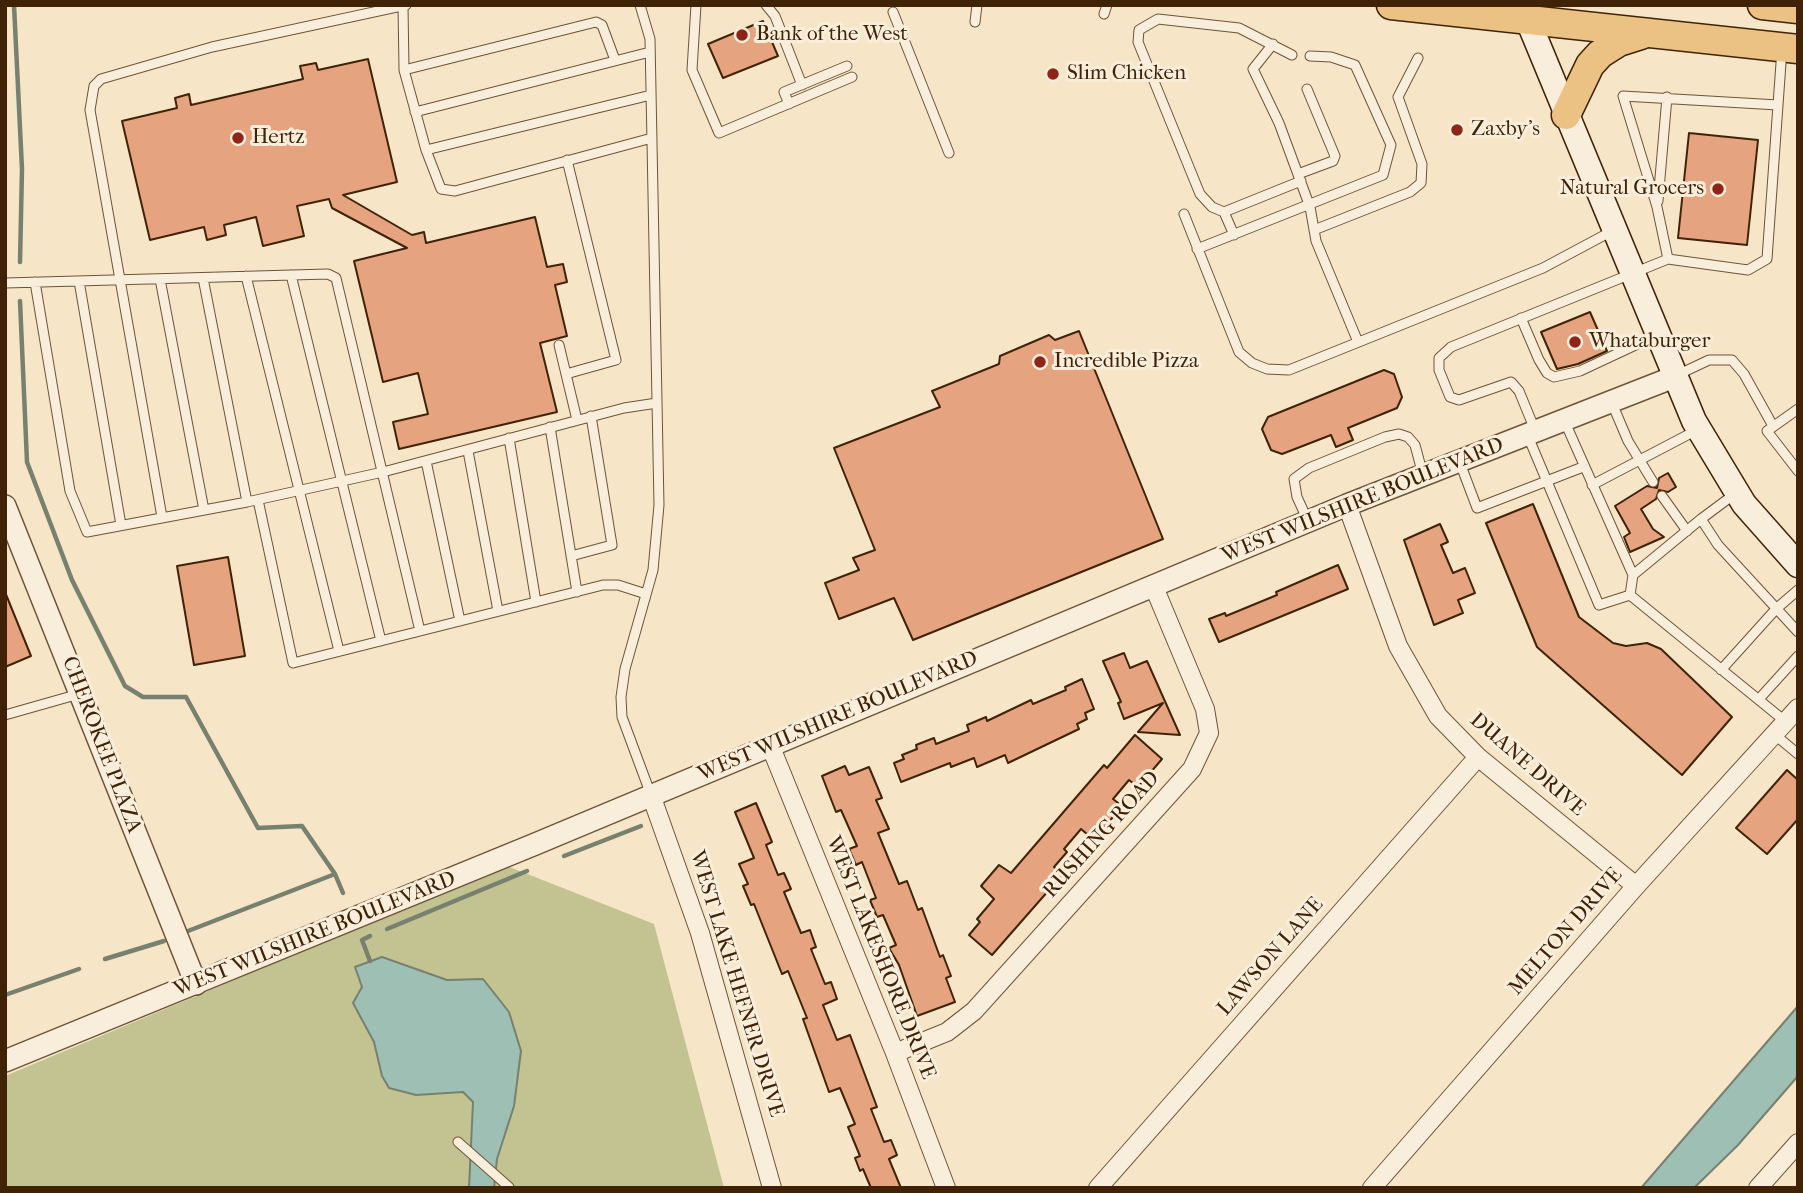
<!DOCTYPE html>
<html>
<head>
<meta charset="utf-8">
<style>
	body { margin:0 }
	#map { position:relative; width:1803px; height:1193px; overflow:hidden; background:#f6e5c7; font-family:"IM FELL French Canon",serif }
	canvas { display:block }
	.frame { position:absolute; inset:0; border:7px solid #402307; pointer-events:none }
</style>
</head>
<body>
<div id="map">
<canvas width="1803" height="1193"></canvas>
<div class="frame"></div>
</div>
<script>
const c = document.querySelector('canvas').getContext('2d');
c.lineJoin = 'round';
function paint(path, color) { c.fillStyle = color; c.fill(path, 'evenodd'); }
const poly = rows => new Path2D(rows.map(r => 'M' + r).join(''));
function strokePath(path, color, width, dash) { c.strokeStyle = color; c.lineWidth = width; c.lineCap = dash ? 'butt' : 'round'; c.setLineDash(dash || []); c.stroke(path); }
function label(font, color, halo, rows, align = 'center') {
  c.font = font + ' "IM FELL French Canon",serif'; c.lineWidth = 6; c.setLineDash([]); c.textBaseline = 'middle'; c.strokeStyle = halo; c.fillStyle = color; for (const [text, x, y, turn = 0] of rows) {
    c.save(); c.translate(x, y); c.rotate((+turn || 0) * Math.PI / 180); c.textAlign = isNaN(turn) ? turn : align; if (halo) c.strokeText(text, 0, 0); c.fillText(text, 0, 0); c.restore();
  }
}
const green = poly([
	[507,866,654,924,724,1188,5,1188,5,1076]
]);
const water = poly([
	[382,957,447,980,483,979,509,1012,521,1051,514,1106,497,1159,494,1188,469,1188,473,1102,463,1092,416,1095,389,1088,382,1076,374,1042,353,1003,362,987,355,967,382,957],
	[1798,1006,1798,1076,1738,1145,1694,1188,1641,1188,1798,1006]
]);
const stream = poly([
	[14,5,22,169,20,262],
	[20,301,27,462,72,580,125,686,143,697,186,697,258,828,302,826,335,874],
	[564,856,641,826],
	[387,929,527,871],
	[188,931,335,874,343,893],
	[105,959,164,941],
	[370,961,362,940,370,936],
	[5,995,79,969]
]);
const building = poly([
	[763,21,778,56,723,78,708,44,763,21],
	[368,59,397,182,343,195,412,235,424,232,426,243,535,217,547,267,563,264,567,282,555,285,567,336,540,343,557,412,399,449,393,422,428,414,418,373,383,382,354,261,407,248,332,208,329,199,297,206,304,236,263,246,256,217,224,225,226,235,207,240,204,227,150,240,122,121,177,108,175,98,189,94,191,105,303,79,300,66,316,63,318,70,368,59],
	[1689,133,1758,140,1747,245,1678,238,1689,133],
	[1590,312,1607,351,1578,364,1557,369,1541,332,1590,312],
	[1079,331,1163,539,913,640,894,598,839,619,825,583,859,570,853,558,875,550,834,448,940,407,932,391,999,364,1000,356,1049,335,1055,340,1079,331],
	[1384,370,1394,374,1402,397,1397,408,1348,428,1353,440,1336,447,1331,435,1282,454,1271,450,1262,429,1268,417,1384,370],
	[1668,473,1676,487,1668,492,1659,490,1656,499,1641,509,1653,529,1664,537,1630,552,1624,537,1630,533,1615,506,1647,486,1657,488,1659,478,1668,473],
	[1533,504,1579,617,1613,643,1626,646,1647,643,1661,649,1732,717,1682,775,1537,647,1486,523,1533,504],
	[1440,524,1448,542,1441,545,1453,573,1465,568,1475,593,1458,600,1463,613,1434,625,1404,540,1440,524],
	[228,557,245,656,194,665,177,566,228,557],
	[1338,565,1348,589,1219,642,1209,619,1225,613,1226,616,1277,595,1276,592,1338,565],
	[5,592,31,656,5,667,5,592],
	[1124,653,1130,668,1147,661,1180,735,1138,732,1163,703,1124,719,1118,703,1121,702,1103,661,1124,653],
	[1082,679,1094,709,1085,713,1087,719,1077,724,1079,729,1008,763,1005,755,977,767,974,758,951,767,950,763,901,782,894,763,904,759,902,755,917,749,916,745,934,738,936,744,969,731,967,725,986,717,987,721,1031,700,1033,704,1066,690,1065,687,1082,679],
	[1135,735,1162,759,1138,787,1129,780,1113,799,1122,806,1094,840,1081,829,1064,849,1067,852,1054,867,1063,874,992,955,969,935,980,922,977,919,994,899,981,886,999,865,1011,873,1104,765,1107,768,1135,735],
	[845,766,849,775,869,767,882,798,876,800,889,829,878,833,899,884,907,881,918,910,922,908,940,957,943,955,951,976,946,978,955,1002,917,1016,899,965,889,948,896,945,883,915,877,917,870,900,876,898,862,862,856,865,849,849,857,846,841,810,836,812,822,776,845,766],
	[1787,770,1798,780,1798,819,1767,854,1736,828,1787,770],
	[756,803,772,842,766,845,778,875,784,873,791,889,784,892,801,933,810,930,816,947,811,949,825,984,831,982,837,999,823,1005,837,1040,850,1035,877,1107,871,1109,884,1142,891,1140,897,1155,889,1159,901,1188,871,1188,863,1169,860,1171,855,1158,860,1156,848,1127,855,1124,840,1088,829,1092,803,1019,807,1018,788,971,782,974,754,904,751,905,743,886,748,884,739,864,754,858,735,812,756,803]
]);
const service = poly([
	[640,5,650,39,659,505,653,570,625,669,621,697,622,717,651,795],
	[696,5,692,70,719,133,852,77],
	[766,5,775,16,802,85],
	[403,6,404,70,426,150,441,189,455,191,652,138],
	[893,12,949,153],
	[1104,14,1107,5],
	[975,22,977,5],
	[1273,44,1253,69,1279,123,1310,207,1316,241,1358,342],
	[1292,55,1239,28,1158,19,1139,30,1138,42,1200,194,1212,207,1224,212,1301,181],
	[404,70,596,22,602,25,615,60],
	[789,104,784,92,847,66],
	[1778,105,1623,96,1657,207,1668,259,1748,270,1767,259,1782,49],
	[415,112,650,52],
	[426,150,651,95],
	[1298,174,1333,161,1335,156,1307,89],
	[1658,201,1667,97],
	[1224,212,1234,235],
	[1184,214,1239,352,1252,363,1267,369,1289,370,1543,268,1614,230],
	[1314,230,1410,192,1421,183,1422,164,1398,97,1418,58],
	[1197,249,1383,175,1391,145,1355,65,1331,57,1310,56],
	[291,275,381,641],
	[246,276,339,651],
	[203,278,247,502],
	[160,279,204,510],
	[79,281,121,525],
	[35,282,70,491,87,532,247,502,383,472,624,408,657,403],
	[5,283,328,274,336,278,420,631],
	[1521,318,1539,360,1547,373,1554,377,1580,371,1657,335],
	[559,345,577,420],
	[566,374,616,360,567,160],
	[1675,376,1709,360,1732,360,1744,374,1773,426],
	[1611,401,1628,441,1653,482],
	[1798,409,1767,431,1798,471],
	[1564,420,1633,575,1630,595,1786,722],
	[550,427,577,592],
	[1535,430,1519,391,1511,382,1459,400,1450,397,1439,370,1439,358,1451,347,1668,259],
	[1527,434,1599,605,1630,595],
	[509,438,536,602],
	[468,451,498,611],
	[426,461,460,621],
	[1460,463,1477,508,1583,467],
	[1592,485,1697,430],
	[1662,496,1687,531],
	[258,500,293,663,603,585,618,585,646,594],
	[162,517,90,110,94,86,101,79,212,47,406,5],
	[1701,519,1736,493],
	[1308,521,1297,497,1294,479,1309,468,1385,437,1399,434,1408,437,1415,445,1423,475],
	[571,556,612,545,591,416],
	[1633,575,1701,519,1718,545,1798,632],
	[1721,670,1776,609,1798,590],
	[1759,699,1798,656],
	[5,715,79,694],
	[1774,734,1798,754],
	[458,1142,509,1187]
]);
const minor = poly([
	[1347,505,1398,646,1438,716,1478,757,1636,886],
	[770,745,895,1053,946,1188],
	[651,795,700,933,772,1188],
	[895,1053,947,1032,974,1011,1192,769,1209,733,1205,709,1154,587],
	[1098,1188,1478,757],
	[1372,1188,1636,886,1798,708],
	[1758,1188,1798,1143]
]);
const tertiary = poly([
	[5,506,196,984],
	[5,1061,533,845,1347,505,1674,377]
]);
const secondary = poly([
	[1522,6,1694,421,1744,504,1798,565]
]);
const trunk = poly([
	[1391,5,1798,49],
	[1762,5,1798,9],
	[1566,115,1590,65,1600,54,1619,42,1641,35]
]);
const markers = [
	[742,35,7,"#8f2418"],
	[1053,74,7,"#8f2418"],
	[1457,130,7,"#8f2418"],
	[238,138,7,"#8f2418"],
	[1718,189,7,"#8f2418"],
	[1575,342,7,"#8f2418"],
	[1040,362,7,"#8f2418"]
];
const poiNames = [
	["Bank of the West",756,35],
	["Slim Chicken",1067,74],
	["Zaxby's",1471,130],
	["Hertz",252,138],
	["Natural Grocers",1704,189,"right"],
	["Whataburger",1589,342],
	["Incredible Pizza",1054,362]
];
const streetNames = [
	["WEST WILSHIRE BOULEVARD",1363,501,-22],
	["WEST WILSHIRE BOULEVARD",838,717,-23],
	["CHEROKEE PLAZA",101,745,69],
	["DUANE DRIVE",1527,765,41],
	["RUSHING ROAD",1102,835,-48],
	["MELTON DRIVE",1566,932,-49],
	["WEST WILSHIRE BOULEVARD",315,935,-22],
	["LAWSON LANE",1271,957,-49],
	["WEST LAKESHORE DRIVE",880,958,68],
	["WEST LAKE HEFNER DRIVE",736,984,73]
];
paint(green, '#c3c291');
paint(water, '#9dbfb4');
strokePath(water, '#78816f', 2);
strokePath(stream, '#78816f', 4.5);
paint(building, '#e5a380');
strokePath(building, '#402307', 2);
strokePath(service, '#6e5437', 11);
strokePath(minor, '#6e5437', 20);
strokePath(tertiary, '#6e5437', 24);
strokePath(secondary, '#402307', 27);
strokePath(trunk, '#402307', 31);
strokePath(service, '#f9eedb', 9);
strokePath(minor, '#f9eedb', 18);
strokePath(tertiary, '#f9eedb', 21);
strokePath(secondary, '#f9eedb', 24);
strokePath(trunk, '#ebc284', 28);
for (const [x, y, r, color] of markers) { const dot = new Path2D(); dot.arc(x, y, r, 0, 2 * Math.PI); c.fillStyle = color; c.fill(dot); strokePath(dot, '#f9eedb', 2.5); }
label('21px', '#402307', '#f9eedb', poiNames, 'left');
label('21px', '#402307', '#f9eedb', streetNames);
</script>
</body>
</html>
